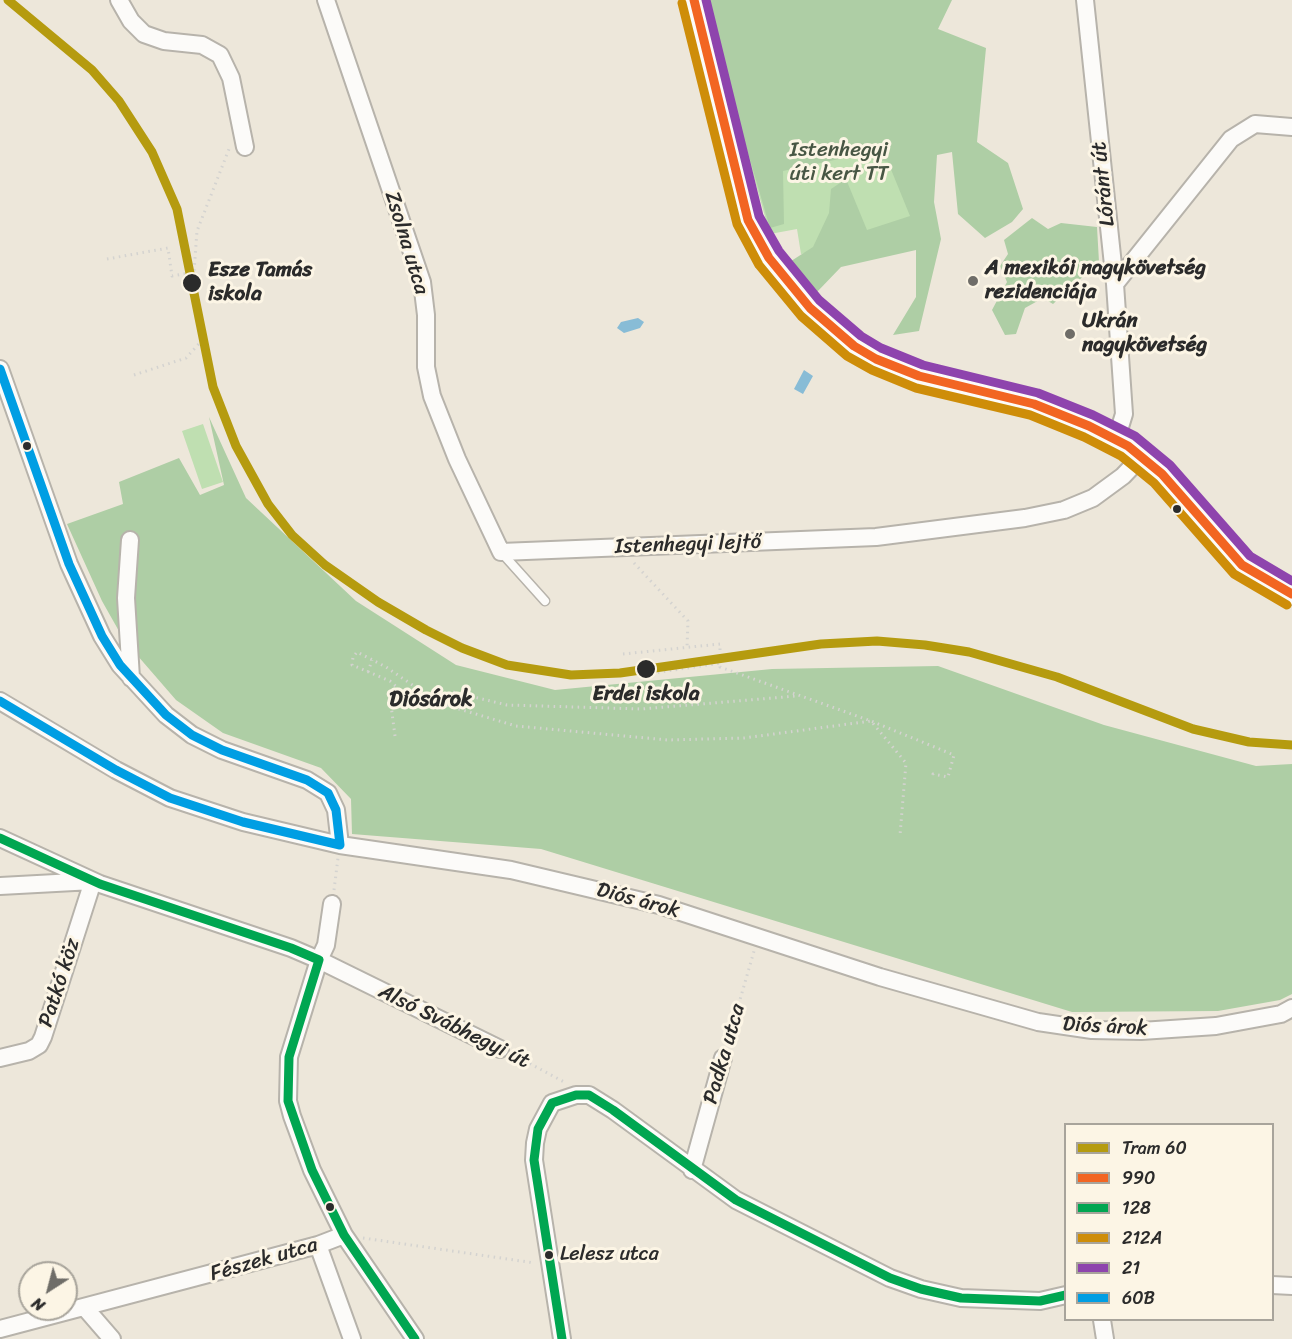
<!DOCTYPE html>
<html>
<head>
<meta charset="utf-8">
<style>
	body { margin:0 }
	#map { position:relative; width:1292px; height:1339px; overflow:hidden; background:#ede7da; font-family:Sriracha,sans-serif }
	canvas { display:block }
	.legend { position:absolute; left:1064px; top:1123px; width:210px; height:198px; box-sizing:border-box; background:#fcf5e5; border:2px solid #a8a49b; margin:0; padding:8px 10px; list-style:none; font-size:18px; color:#2b2b2b }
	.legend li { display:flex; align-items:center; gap:12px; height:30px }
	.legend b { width:30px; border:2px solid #a8a49b }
	.north { position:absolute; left:18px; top:1261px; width:60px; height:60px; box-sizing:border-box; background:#fcf5e5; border:2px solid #a8a49b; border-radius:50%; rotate:216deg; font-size:16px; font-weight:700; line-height:24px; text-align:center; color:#2b2b2b }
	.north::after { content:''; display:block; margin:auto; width:21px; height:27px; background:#6f6d68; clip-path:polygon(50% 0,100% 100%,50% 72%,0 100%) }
</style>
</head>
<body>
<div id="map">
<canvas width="1292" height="1339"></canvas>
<ul class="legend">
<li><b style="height:8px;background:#b59b0f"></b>Tram 60</li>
<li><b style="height:8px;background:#f26522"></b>990</li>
<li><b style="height:8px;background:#00a651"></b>128</li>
<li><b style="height:8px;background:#ce8d09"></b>212A</li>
<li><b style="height:8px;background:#8e44ad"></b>21</li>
<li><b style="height:8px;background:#009ee3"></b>60B</li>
</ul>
<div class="north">N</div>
</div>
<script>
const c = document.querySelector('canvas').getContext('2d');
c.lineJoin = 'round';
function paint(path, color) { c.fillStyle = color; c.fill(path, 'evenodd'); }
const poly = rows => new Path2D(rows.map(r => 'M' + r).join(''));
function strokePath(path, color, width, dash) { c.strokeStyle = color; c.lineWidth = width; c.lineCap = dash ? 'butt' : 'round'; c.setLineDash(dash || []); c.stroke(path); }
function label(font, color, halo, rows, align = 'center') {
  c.font = font + ' Sriracha,sans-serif'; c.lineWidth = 6; c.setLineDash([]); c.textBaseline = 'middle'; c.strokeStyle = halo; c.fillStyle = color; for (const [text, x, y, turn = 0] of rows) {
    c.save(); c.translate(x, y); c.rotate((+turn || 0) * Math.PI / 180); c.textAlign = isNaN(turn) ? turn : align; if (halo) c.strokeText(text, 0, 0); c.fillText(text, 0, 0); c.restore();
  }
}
const green = poly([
	[904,69,930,235,801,254,797,229,770,234,733,103],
	[203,424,223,482,202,489,182,431]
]);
const forest = poly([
	[709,0,952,0,938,29,986,48,977,142,1008,163,1023,209,1012,222,985,238,958,214,952,152,937,155,934,202,941,239,919,331,893,335,916,297,916,250,841,267,817,292,788,263,813,247,829,213,831,189,846,179,867,230,910,216,888,162,853,156,783,171,784,224,770,228,732,98],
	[1032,218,1048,229,1061,223,1097,227,1099,262,1053,304,1043,298,1025,308,1016,334,1005,335,992,310,1007,282,1000,266,1008,254,1004,240],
	[209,417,246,498,356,601,456,665,555,690,772,669,938,666,1104,725,1256,766,1292,764,1292,994,1280,1000,1218,1011,1072,1012,541,849,352,834,351,799,321,768,223,733,176,700,124,640,102,601,67,524,123,504,119,482,179,458,200,495,224,485]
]);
const water = poly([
	[638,318,644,322,640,328,624,333,617,328,621,322],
	[804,370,813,376,803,394,794,389]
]);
const path = poly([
	[107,259,168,248,172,276,194,272,197,231,229,149],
	[134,375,186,358,206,336],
	[634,563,688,621,687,647],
	[623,654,720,644,720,667,871,721,954,755,948,777,933,774,933,779],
	[368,672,372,660],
	[640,675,721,663],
	[439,703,453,692,507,705,642,709,796,696],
	[395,736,391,705,399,689,390,681,352,665,353,657,357,652,386,667,439,703,516,726,668,740,744,738,871,721,906,763,900,835],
	[334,890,338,858],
	[727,1045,754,951],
	[514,1055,566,1083],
	[363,1238,535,1263]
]);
const service = poly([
	[501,552,545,601]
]);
const minor = poly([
	[119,0,131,21,144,34,164,41,202,45,220,55,231,78,245,147],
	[326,0,422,282,426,315,426,367,432,396,457,459,501,552,876,537,1025,518,1064,510,1093,498,1123,476,1142,456],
	[1085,0,1115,284,1124,414,1116,440],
	[1115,284,1231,139,1255,124,1292,127],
	[0,369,69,564,102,636,120,665,166,715,192,735,222,750,307,780,328,793,336,810,340,845],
	[130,540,126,598,131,678],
	[0,701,116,770,170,798,243,822,340,845,511,870,659,905,880,977,1038,1022,1092,1030,1141,1031,1216,1026,1281,1014,1292,1008],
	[0,838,100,884,291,948,319,960,289,1057,288,1101,292,1116,312,1170,344,1235,415,1339],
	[0,886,93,881,43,1037,39,1045,29,1051,0,1058],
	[332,904,326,945,319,960,500,1049],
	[692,1170,723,1058],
	[318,1245,352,1339],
	[1272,1285,1292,1286],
	[86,1309,112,1339],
	[1102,1320,1105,1339],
	[0,1329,318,1245,344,1235],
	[562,1339,534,1160,535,1143,538,1129,552,1103,576,1095,589,1095,613,1110,736,1200,890,1278,921,1289,961,1298,1040,1301,1066,1295]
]);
const tertiary = poly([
	[694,0,748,220,769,258,810,308,854,346,876,359,919,376,1034,404,1089,426,1128,446,1162,474,1220,543,1242,565,1264,580,1292,594]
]);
const bus1 = poly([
	[694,0,748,220,769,258,810,308,854,346,876,359,919,376,1034,404,1089,426,1128,446,1162,474,1242,565,1292,594]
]);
const bus2 = poly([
	[0,838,100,884,291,948,319,960,289,1057,288,1101,312,1170,344,1235,415,1339],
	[562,1339,534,1160,538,1129,552,1103,576,1095,589,1095,613,1110,736,1200,890,1278,921,1289,961,1298,1040,1301,1066,1295]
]);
const bus3 = poly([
	[682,3,737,224,759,265,801,316,847,356,872,370,916,388,1030,415,1084,437,1121,456,1154,483,1234,574,1287,605]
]);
const bus4 = poly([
	[706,0,759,216,779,251,819,300,861,336,881,348,923,365,1038,393,1093,415,1135,436,1170,465,1250,556,1292,581]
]);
const bus5 = poly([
	[0,369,69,564,102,636,120,665,166,715,192,735,222,750,307,780,328,793,336,810,340,845,243,822,170,798,116,770,0,701]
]);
const tram1 = poly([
	[8,0,92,70,119,101,152,152,177,209,213,387,236,446,268,504,292,535,325,565,378,602,426,630,462,648,507,665,571,675,620,673,821,644,877,641,925,645,969,652,1057,677,1193,729,1249,742,1292,745]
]);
const markers = [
	[973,281,6,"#6f6d68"],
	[192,283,10,"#2b2b2b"],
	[1070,334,6,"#6f6d68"],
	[27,446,5,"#2b2b2b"],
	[1177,509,5,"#2b2b2b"],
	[646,669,10,"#2b2b2b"],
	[330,1207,5,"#2b2b2b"],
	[549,1255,5,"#2b2b2b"]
];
const busNames = [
	["Lelesz utca",560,1255]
];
const parkNames = [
	["Istenhegyi",839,151],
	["úti kert TT",839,175]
];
const streetNames = [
	["Lóránt út",1104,184,-96],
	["Zsolna utca",406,243,73],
	["Istenhegyi lejtő",688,545,-2],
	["Diós árok",638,901,15],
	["Patkó köz",60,983,-72],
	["Alsó Svábhegyi út",454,1027,26],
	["Diós árok",1105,1027,3],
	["Padka utca",725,1054,-74],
	["Fészek utca",264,1260,-16]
];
const poiNames = [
	["A mexikói nagykövetség",985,269],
	["rezidenciája",985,293],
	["Ukrán",1082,322],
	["nagykövetség",1082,346]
];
const stopNames = [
	["Esze Tamás",208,271],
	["iskola",208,295],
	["Erdei iskola",646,695,"center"]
];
const neighbourhoodNames = [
	["Diósárok",431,700]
];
paint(green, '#bfdfb1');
paint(forest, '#aecea5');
paint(water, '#88bcd6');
strokePath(service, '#b7b3ab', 11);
strokePath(minor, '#b7b3ab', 20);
strokePath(tertiary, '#b7b3ab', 24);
strokePath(path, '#d4d3d0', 3, [1.5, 4.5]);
strokePath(service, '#fcfbf9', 8);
strokePath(minor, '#fcfbf9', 16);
strokePath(tertiary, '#fcfbf9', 21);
strokePath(bus1, '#f26522', 9);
strokePath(bus2, '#00a651', 9);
strokePath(bus3, '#ce8d09', 9);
strokePath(bus4, '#8e44ad', 9);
strokePath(bus5, '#009ee3', 9);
strokePath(tram1, '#b59b0f', 9);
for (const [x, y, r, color] of markers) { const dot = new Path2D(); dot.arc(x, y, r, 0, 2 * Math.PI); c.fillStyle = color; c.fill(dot); strokePath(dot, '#fcf5e5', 2); }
label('20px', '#2b2b2b', '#fcf5e5', busNames, 'left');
label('21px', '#475644', '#fcf5e5', parkNames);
label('21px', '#2b2b2b', '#fcf5e5', streetNames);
label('bold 21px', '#2b2b2b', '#fcf5e5', poiNames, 'left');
label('bold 21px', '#2b2b2b', '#fcf5e5', stopNames, 'left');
label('bold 22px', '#2b2b2b', '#fcf5e5', neighbourhoodNames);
</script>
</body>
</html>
